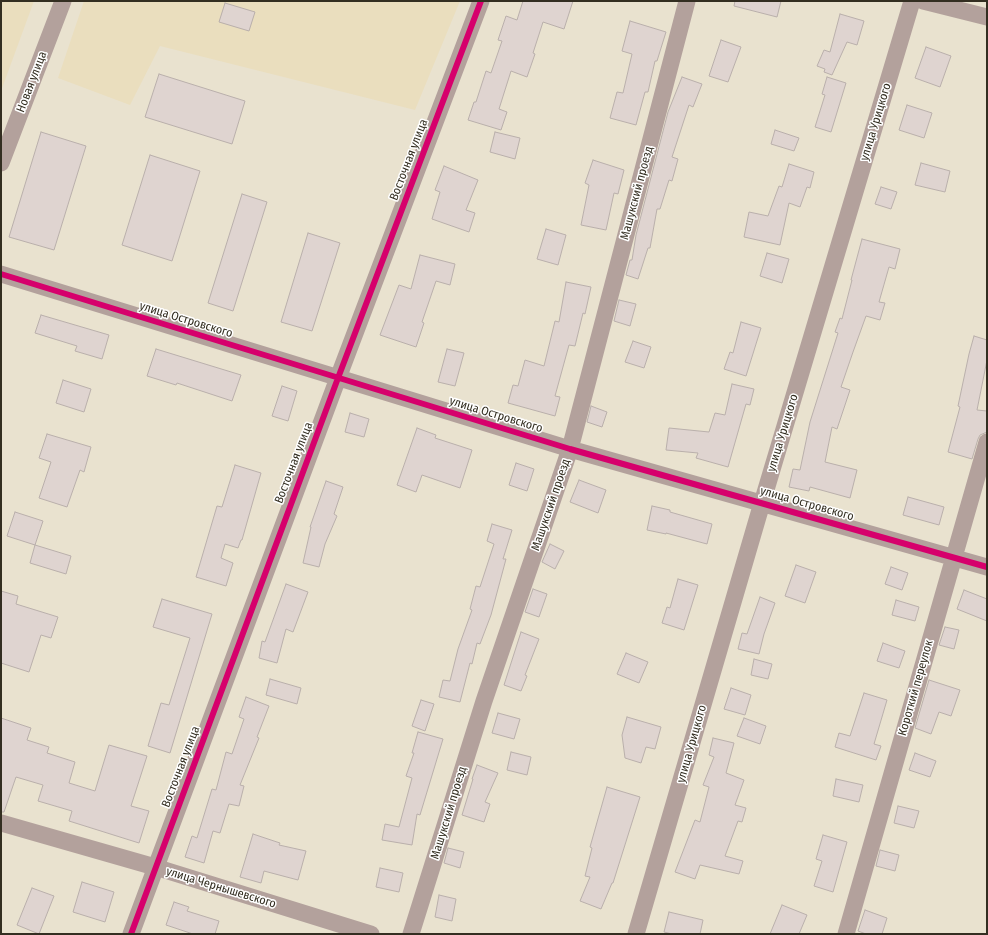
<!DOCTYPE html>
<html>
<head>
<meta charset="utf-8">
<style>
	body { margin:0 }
	#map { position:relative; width:988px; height:935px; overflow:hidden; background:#e9e2cf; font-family:"Fira Sans Condensed",sans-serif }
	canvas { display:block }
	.frame { position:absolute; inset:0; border:2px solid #332e21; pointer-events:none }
</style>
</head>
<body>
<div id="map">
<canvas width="988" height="935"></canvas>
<div class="frame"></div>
</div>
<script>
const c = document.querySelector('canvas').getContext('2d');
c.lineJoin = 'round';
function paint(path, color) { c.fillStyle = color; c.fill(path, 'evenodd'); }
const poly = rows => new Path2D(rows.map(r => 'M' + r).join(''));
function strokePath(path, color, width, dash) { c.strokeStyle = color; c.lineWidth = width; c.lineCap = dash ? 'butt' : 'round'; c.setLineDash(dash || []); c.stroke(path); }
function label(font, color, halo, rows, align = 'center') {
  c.font = font + ' "Fira Sans Condensed",sans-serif'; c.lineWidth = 3; c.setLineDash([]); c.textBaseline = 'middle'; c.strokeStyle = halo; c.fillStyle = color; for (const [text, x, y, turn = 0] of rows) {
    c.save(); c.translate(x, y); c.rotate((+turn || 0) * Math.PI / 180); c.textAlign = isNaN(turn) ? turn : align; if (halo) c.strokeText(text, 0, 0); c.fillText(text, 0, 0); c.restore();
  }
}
const built = poly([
	[1,1,34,1,1,91],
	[84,1,460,1,415,110,160,46,130,105,58,78]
]);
const building = poly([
	[523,1,573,1,564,29,543,22,533,53,535,54,527,77,511,71,499,109,507,112,501,130,468,120,474,102,476,102,486,71,491,73,502,41,498,40,506,16,517,20,523,1],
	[735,1,781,1,777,17,734,6,735,1],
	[225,3,255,12,249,31,219,22,225,3],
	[840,14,864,21,857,45,847,42,832,75,824,72,825,69,817,66,824,50,830,52,840,14],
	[630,21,666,32,657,61,655,61,648,92,645,92,636,125,610,118,617,92,623,93,632,54,622,51,630,21],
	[721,40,741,47,728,82,709,76,721,40],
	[926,47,951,56,940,87,915,78,926,47],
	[159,74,245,101,232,144,145,117,159,74],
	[682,77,702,84,693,107,689,105,672,157,678,159,672,181,669,180,660,209,657,209,650,248,648,248,638,279,626,275,630,260,632,260,636,235,668,112,682,77],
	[827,77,846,83,831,132,815,127,825,95,822,94,827,77],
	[907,105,932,113,924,138,899,130,907,105],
	[775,130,799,138,794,151,771,144,775,130],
	[41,132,86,146,54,250,9,237,41,132],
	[495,132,520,138,515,159,490,152,495,132],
	[150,155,200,171,172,261,122,245,150,155],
	[593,160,624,170,618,194,614,193,606,230,581,225,589,185,585,183,593,160],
	[921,163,950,171,945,192,915,185,921,163],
	[789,164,814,172,810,188,807,187,800,207,789,203,780,245,744,237,749,212,768,216,779,186,782,187,789,164],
	[444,166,478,180,466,210,475,213,469,232,432,219,440,192,435,190,444,166],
	[881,187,897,192,891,209,875,204,881,187],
	[242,194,267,202,233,311,208,303,242,194],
	[546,229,566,235,558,265,537,259,546,229],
	[308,233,340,243,312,331,281,322,308,233],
	[862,239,900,249,895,269,889,267,879,302,885,303,880,320,866,316,853,352,841,387,850,390,837,429,832,427,825,462,857,470,850,498,810,487,809,491,789,487,793,469,800,470,810,422,838,333,835,332,840,318,842,319,852,280,851,280,862,239],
	[767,253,789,259,782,283,760,276,767,253],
	[420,255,455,264,450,285,436,281,422,322,424,323,416,347,380,335,399,285,411,289,420,255],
	[566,282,591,287,585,314,583,313,575,346,569,345,555,396,560,397,555,416,508,403,513,385,518,386,525,360,544,366,555,321,559,322,566,282],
	[619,300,636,304,630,326,614,321,619,300],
	[41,315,109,335,102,359,75,351,77,346,35,333,41,315],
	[741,322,761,328,746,376,724,369,730,352,733,353,741,322],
	[974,336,987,340,987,360,977,410,987,411,987,432,980,435,978,439,972,459,948,452,960,407,958,406,969,354,974,336],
	[633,341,651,347,644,368,625,362,633,341],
	[156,349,241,375,232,401,177,383,176,385,147,376,156,349],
	[447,349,464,353,455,386,438,382,447,349],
	[63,380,91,389,84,412,56,403,63,380],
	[732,384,754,389,750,405,746,404,728,467,696,458,698,453,666,450,669,428,709,432,715,413,725,415,732,384],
	[282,386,297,391,288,421,272,416,282,386],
	[591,406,607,412,602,427,587,422,591,406],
	[350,413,369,419,364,437,345,432,350,413],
	[417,428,436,435,435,438,472,450,460,488,422,475,416,492,397,485,417,428],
	[47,434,91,447,84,472,80,470,67,507,39,498,51,462,39,458,47,434],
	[516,463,534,469,527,491,509,485,516,463],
	[235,465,261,473,242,540,241,540,238,548,225,544,221,558,233,563,226,586,196,577,217,506,222,507,235,465],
	[579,480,606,490,598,513,570,502,579,480],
	[326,481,343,487,334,514,337,516,325,544,319,567,303,563,311,527,310,527,326,481],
	[908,497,944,507,939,525,903,515,908,497],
	[652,506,670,510,670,512,712,524,707,544,666,533,666,534,647,530,652,506],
	[15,512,43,521,35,545,7,536,15,512],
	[492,524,512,530,503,559,506,559,491,615,480,644,477,643,472,664,470,663,460,702,439,697,443,680,450,681,458,649,472,610,470,609,476,586,480,587,494,544,487,541,492,524],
	[550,544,564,551,555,569,542,562,550,544],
	[35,545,71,556,66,574,30,563,35,545],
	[796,565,816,572,805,603,785,596,796,565],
	[891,567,908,573,902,590,885,584,891,567],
	[678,579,698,585,684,630,662,623,667,607,670,608,678,579],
	[286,584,308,592,293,632,286,629,277,663,259,658,262,641,265,642,286,584],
	[533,589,547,594,539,617,525,612,533,589],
	[964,590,987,599,987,621,957,609,964,590],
	[1,591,18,596,16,604,58,617,51,638,41,635,29,672,1,663,1,591],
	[760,597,775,603,764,634,759,654,738,649,742,633,747,634,760,597],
	[162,599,212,614,170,753,148,746,161,703,169,705,190,638,153,627,162,599],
	[896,600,919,607,915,621,892,615,896,600],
	[945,627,959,630,954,649,939,645,945,627],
	[521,632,539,639,525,675,527,676,521,691,504,685,521,632],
	[883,643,905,651,899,668,877,661,883,643],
	[626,653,648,662,639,683,617,674,626,653],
	[754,659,772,664,768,679,751,675,754,659],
	[270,679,301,688,297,704,266,695,270,679],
	[929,680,960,690,951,716,939,712,931,734,915,728,929,680],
	[731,688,751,695,745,715,724,709,731,688],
	[864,693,887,700,874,744,881,746,876,760,835,747,839,733,850,736,864,693],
	[246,697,269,706,257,737,259,738,240,785,244,786,239,806,229,804,220,833,213,831,204,863,185,857,192,836,197,838,212,789,216,790,226,752,232,754,244,719,239,717,246,697],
	[421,700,434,704,425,731,412,726,421,700],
	[498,713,520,719,514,739,492,733,498,713],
	[627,717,661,727,655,749,646,747,641,763,625,758,622,735,627,717],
	[1,718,31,728,27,740,49,747,47,753,75,762,69,783,95,791,109,745,147,756,131,806,149,811,139,843,69,821,72,811,38,801,43,785,16,777,4,812,1,812,1,718],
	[744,718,766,726,760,744,737,736,744,718],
	[418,732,443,739,420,815,417,814,412,845,382,840,385,824,399,827,412,778,406,776,414,753,412,753,418,732],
	[713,738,734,743,726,773,744,780,735,805,746,808,742,822,738,821,725,856,743,861,739,874,700,865,695,879,675,872,695,820,700,822,709,787,703,785,714,757,709,755,713,738],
	[511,752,531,757,527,775,507,770,511,752],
	[915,753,936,761,930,777,909,770,915,753],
	[477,765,498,773,485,802,490,804,484,822,462,815,473,779,472,779,477,765],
	[836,779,863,785,859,802,833,796,836,779],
	[607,787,640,797,613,883,612,883,601,909,580,901,590,877,585,876,592,848,590,847,607,787],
	[898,806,919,811,914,828,894,823,898,806],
	[253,834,280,843,279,845,306,851,298,880,264,871,261,883,240,877,253,834],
	[823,835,847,842,833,892,814,886,822,861,816,859,823,835],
	[448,848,464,852,460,868,444,863,448,848],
	[880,850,899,855,895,871,876,866,880,850],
	[380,868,403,873,399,892,376,887,380,868],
	[82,882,114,892,105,922,73,912,82,882],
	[32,888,54,896,39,934,17,925,32,888],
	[439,895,456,899,452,921,435,917,439,895],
	[174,902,189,907,187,911,219,921,215,934,193,934,166,925,174,902],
	[782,905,807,915,799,934,770,934,782,905],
	[865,910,887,918,882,934,866,934,858,931,865,910],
	[669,912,703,920,700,934,672,934,664,932,669,912]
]);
const street = poly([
	[923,1,987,17],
	[1,163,63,1],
	[1,274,570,449,987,567],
	[1,823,155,867,371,934],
	[131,934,338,378,481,1],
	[411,934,484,701,570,449,687,1],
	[636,934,762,503,912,1],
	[846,934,987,442]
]);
const cycleway = poly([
	[1,274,570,449,987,567],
	[131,934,338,378,481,1]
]);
const streetNames = [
	["Новая улица",32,82,-69],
	["улица Урицкого",876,122,-73],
	["Восточная улица",409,160,-69],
	["Машукский проезд",637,193,-75],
	["улица Островского",186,320,17],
	["улица Островского",496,415,17],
	["улица Урицкого",783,433,-73],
	["Восточная улица",294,463,-69],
	["улица Островского",807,504,16],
	["Машукский проезд",551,505,-71],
	["Короткий переулок",916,688,-74],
	["улица Урицкого",692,744,-74],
	["Восточная улица",181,767,-69],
	["Машукский проезд",449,813,-73],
	["улица Чернышевского",221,888,17]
];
paint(built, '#eadebe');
paint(building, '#dfd4d0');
strokePath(building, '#b9afab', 1);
strokePath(street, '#b3a19c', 17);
strokePath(cycleway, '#d6006c', 6);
label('12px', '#332e21', '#fff', streetNames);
</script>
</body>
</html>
